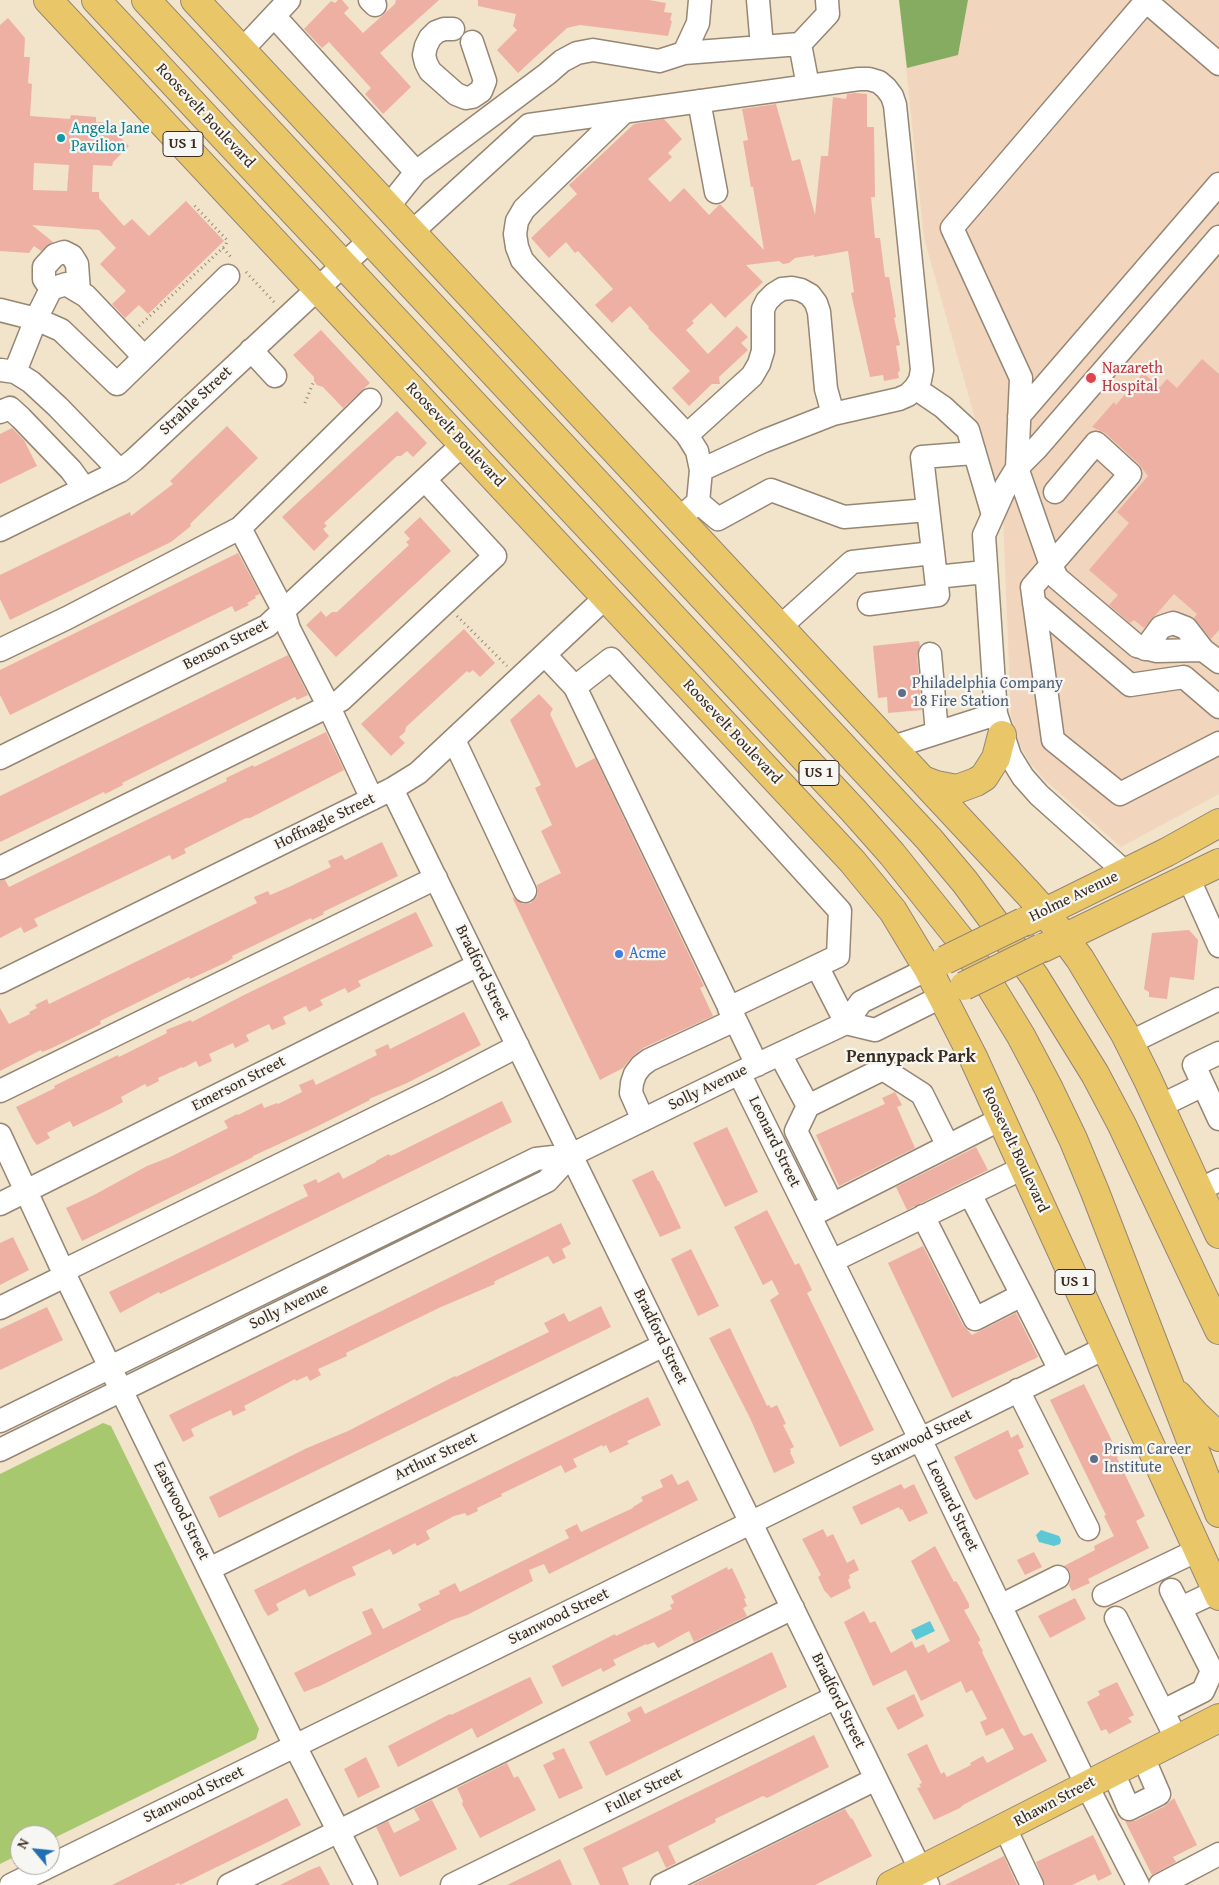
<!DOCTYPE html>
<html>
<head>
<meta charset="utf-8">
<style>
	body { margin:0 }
	#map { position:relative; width:1219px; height:1885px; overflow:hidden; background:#f2e3cb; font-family:"Gentium Book Plus",serif }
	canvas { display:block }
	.north { position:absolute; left:10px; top:1825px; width:50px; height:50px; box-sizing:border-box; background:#f6f6f2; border:1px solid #aba49d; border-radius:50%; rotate:298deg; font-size:14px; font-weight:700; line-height:20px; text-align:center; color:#3b2a1e }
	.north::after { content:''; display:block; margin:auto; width:18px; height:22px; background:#1f6fb2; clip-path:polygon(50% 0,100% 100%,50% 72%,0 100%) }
</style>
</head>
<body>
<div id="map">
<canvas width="1219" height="1885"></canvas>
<div class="north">N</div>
</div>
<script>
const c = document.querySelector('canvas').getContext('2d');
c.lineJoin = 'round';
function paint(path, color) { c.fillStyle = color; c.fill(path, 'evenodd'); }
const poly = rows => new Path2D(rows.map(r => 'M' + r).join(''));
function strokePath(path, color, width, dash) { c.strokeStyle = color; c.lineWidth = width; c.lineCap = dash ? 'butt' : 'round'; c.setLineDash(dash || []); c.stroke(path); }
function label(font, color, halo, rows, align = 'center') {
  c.font = font + ' "Gentium Book Plus",serif'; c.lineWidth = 4.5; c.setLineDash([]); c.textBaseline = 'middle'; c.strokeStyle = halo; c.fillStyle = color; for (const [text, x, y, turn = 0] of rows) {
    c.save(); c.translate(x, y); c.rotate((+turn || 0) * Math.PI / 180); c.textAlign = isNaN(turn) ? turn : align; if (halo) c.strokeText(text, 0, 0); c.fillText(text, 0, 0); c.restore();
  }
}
const built = poly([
	[899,0,1219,0,1219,794,1121,847,1045,780,1030,763,1018,742,1011,716,1003,517,924,238]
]);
const green = poly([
	[103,1423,111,1426,259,1729,256,1739,50,1840,50,1835,20,1835,20,1854,0,1864,0,1474]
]);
const forest = poly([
	[899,0,968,0,958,55,907,68]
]);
const water = poly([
	[1041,1530,1059,1536,1061,1540,1060,1544,1054,1546,1039,1542,1036,1535],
	[930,1621,935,1631,916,1640,911,1630]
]);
const building = poly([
	[338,0,342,0,349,8,344,13,363,33,395,4,396,0,439,0,380,53,411,87,383,114,365,94,371,88,329,42,322,48,304,29,331,1,335,3],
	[478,0,649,0,666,3,664,12,672,13,670,20,672,21,668,36,580,25,567,28,518,73,497,50,517,30,513,26,516,14,478,6],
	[8,18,25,38,24,57,30,57,28,83,32,84,30,116,70,119,71,115,96,117,96,122,114,123,114,131,129,146,113,162,112,166,93,165,92,192,99,192,99,198,124,226,132,219,149,236,186,201,224,241,148,314,139,305,125,318,112,304,126,291,100,264,116,248,99,230,32,225,53,242,41,251,34,246,29,253,0,251,0,25],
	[34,163,69,165,67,191,33,190],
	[855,93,867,94,867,127,874,127,875,197,871,197,875,238,880,238,885,277,889,277,896,317,894,318,900,345,896,346,900,370,898,373,899,378,884,381,883,375,870,377,851,293,854,292,848,251,814,257,814,255,795,258,789,263,783,264,779,261,746,265,763,282,725,318,711,303,692,321,694,323,686,330,708,354,737,326,748,337,741,343,748,350,719,377,720,384,712,384,689,406,672,388,690,371,648,328,649,327,630,306,612,323,595,305,613,289,578,251,575,253,566,242,549,258,531,238,577,194,569,185,634,124,664,119,682,139,668,153,672,157,648,179,670,202,684,188,709,215,720,204,764,250,753,187,751,187,743,141,748,140,742,109,776,104,792,161,800,159,815,215,821,156,828,156,833,97,846,99,847,94],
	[321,330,370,383,343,408,323,387,317,385,314,381,314,377,293,355],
	[1202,359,1219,374,1219,630,1211,639,1194,618,1197,614,1174,594,1144,628,1134,620,1130,623,1109,605,1118,595,1089,570,1129,523,1117,512,1148,476,1139,464,1105,433,1092,427,1114,402,1116,405,1143,373,1160,387,1167,379,1177,388],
	[397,411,427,443,413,457,407,451,401,456,397,456,324,523,327,526,323,529,329,536,314,551,282,517],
	[227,426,258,458,190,524,191,526,171,542,10,620,0,599,0,575,126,514,130,512,131,516,173,484,170,481],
	[12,428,24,440,37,466,0,484,0,434],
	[420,517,451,551,336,657,306,625,321,611,326,617,332,612,337,612,409,545,406,542,410,539,404,532],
	[238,553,260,594,255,596,256,598,247,603,249,605,235,612,232,606,10,715,0,695,0,670],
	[464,629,495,663,480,677,473,670,469,673,467,671,406,727,405,732,399,737,405,743,391,756,361,724],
	[919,641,920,646,917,655,922,710,888,713,887,697,878,698,873,646],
	[288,655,308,695,297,700,295,697,122,783,123,785,105,794,104,792,0,842,0,796],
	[539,694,553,709,550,714,576,768,595,758,704,986,700,988,713,1016,643,1048,631,1058,623,1068,600,1080,512,897,523,904,531,903,536,898,538,893,537,885,561,873,541,831,552,825,535,788,541,785,510,720],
	[326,732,344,770,250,818,246,818,184,849,186,853,172,860,170,855,34,919,38,926,24,933,21,927,0,938,0,881,5,880,9,887,227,781,226,778,253,765,254,767],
	[382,842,398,876,323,912,324,914,312,920,311,918,232,956,233,958,227,962,190,979,189,977,100,1021,101,1024,52,1048,42,1052,41,1050,0,1071,0,1008,9,1024,30,1014,29,1012,37,1008,35,1005,47,999,49,1004,257,903,254,897,268,891,270,895,289,887,331,867,328,861,342,855,345,860],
	[416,912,433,946,358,981,361,986,348,993,345,988,320,1000,323,1005,309,1012,306,1006,283,1017,286,1024,272,1030,269,1024,246,1035,249,1041,235,1048,233,1043,209,1054,212,1061,199,1067,196,1061,183,1068,182,1067,158,1078,159,1081,147,1087,145,1084,121,1097,123,1102,110,1109,73,1127,70,1121,47,1133,50,1138,37,1145,33,1140,16,1107,55,1088,54,1086,68,1079,118,1055,119,1057,167,1033,166,1030,191,1020,192,1022,244,995],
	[1189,930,1198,940,1194,980,1170,977,1167,999,1149,997,1149,992,1144,989,1152,933],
	[464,1012,481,1045,407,1083,369,1099,370,1100,316,1127,253,1156,253,1157,82,1241,66,1208,94,1195,147,1166,170,1157,228,1128,224,1121,237,1114,238,1115,262,1103,264,1108,277,1103,278,1104,302,1092,299,1085,313,1079,316,1085,377,1055,375,1050,388,1044,390,1049],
	[895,1092,902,1105,897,1107,915,1148,839,1186,816,1135,885,1104,882,1098],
	[502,1101,512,1122,229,1261,160,1294,159,1292,120,1313,109,1292,308,1196,303,1185,316,1179,318,1183,339,1172,343,1179,376,1162,376,1161,389,1154,390,1156,395,1154],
	[727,1127,758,1192,725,1207,693,1143],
	[976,1147,988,1170,907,1210,896,1187],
	[653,1170,658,1181,659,1181,681,1228,660,1237,632,1180],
	[767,1210,795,1265,799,1263,812,1290,807,1293,874,1430,840,1447,770,1300,779,1294,772,1280,763,1285,734,1227],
	[561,1223,571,1244,562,1249,566,1258,553,1264,548,1256,497,1280,494,1282,495,1284,441,1307,350,1351,346,1353,347,1356,318,1369,321,1375,310,1381,307,1376,296,1381,295,1379,244,1406,246,1410,233,1416,231,1410,209,1420,191,1429,194,1436,183,1442,169,1415],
	[13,1237,29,1270,0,1285,0,1243],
	[923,1246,963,1325,972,1335,1016,1313,1038,1357,952,1398,888,1263],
	[691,1249,719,1306,698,1316,671,1259],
	[601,1306,611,1327,219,1518,209,1497,307,1448,348,1431,455,1376,456,1377,549,1332,544,1323,564,1313,569,1322],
	[47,1307,63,1340,0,1370,0,1329],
	[730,1328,767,1406,769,1405,771,1408,777,1405,786,1424,783,1425,794,1447,790,1449,791,1452,790,1452,795,1463,774,1473,750,1418,709,1338],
	[1084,1384,1113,1443,1112,1444,1118,1458,1117,1458,1145,1516,1136,1521,1149,1548,1088,1579,1090,1583,1072,1591,1069,1585,1071,1578,1070,1572,1064,1566,1095,1550,1094,1546,1114,1536,1104,1516,1106,1515,1050,1400],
	[648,1397,661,1425,627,1441,629,1444,610,1453,606,1445,603,1447,602,1445,573,1459,577,1467,565,1473,561,1465,501,1494,502,1496,477,1508,478,1511,467,1516,465,1513,454,1516,426,1531,430,1539,417,1546,415,1543,393,1555,390,1549,352,1567,356,1575,342,1581,309,1597,305,1589,276,1604,279,1610,268,1616,264,1610,254,1590],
	[1008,1430,1011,1438,1018,1434,1024,1447,1018,1450,1029,1474,976,1500,973,1497,954,1457],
	[672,1474,678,1485,688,1480,698,1500,549,1574,544,1564,529,1570,533,1581,467,1615,452,1620,322,1685,304,1692,294,1673,372,1634,362,1612,372,1608,383,1629,421,1610,418,1604,440,1594,439,1591,455,1583,460,1592,569,1538,565,1530,577,1524,581,1532,633,1508,633,1507,643,1501,641,1497,663,1487,660,1480],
	[901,1484,904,1489,914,1484,928,1513,909,1522,902,1509,900,1510,899,1507,861,1525,852,1507],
	[823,1529,827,1537,833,1534,847,1563,854,1559,859,1570,849,1575,850,1578,848,1580,851,1588,831,1598,824,1590,818,1577,821,1575,802,1539],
	[935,1546,954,1582,956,1581,958,1584,969,1604,969,1608,964,1610,980,1639,980,1641,978,1642,983,1651,982,1652,1021,1733,1024,1736,1032,1733,1047,1761,963,1805,960,1808,934,1820,917,1788,921,1787,919,1784,922,1783,907,1754,927,1744,941,1774,944,1772,947,1777,971,1765,970,1763,983,1756,987,1763,1014,1749,1003,1728,986,1736,980,1722,987,1719,972,1690,966,1693,961,1681,921,1701,906,1670,873,1686,844,1622,864,1611,870,1623,875,1621,891,1653,912,1641,915,1648,924,1644,928,1653,950,1641,911,1561],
	[1034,1552,1042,1567,1025,1575,1017,1560],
	[727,1567,728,1570,732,1568,746,1598,744,1599,747,1606,743,1608,747,1616,694,1642,689,1631,658,1648,654,1642,647,1645,646,1644,613,1660,616,1665,603,1672,601,1668,562,1687,552,1666,615,1634,616,1636,672,1609,670,1605,674,1603,671,1596],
	[1075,1598,1086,1619,1050,1638,1038,1616],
	[772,1652,787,1687,606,1776,589,1742,631,1721,627,1713,641,1706,645,1714],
	[530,1677,543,1703,477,1738,472,1728,398,1767,388,1746,450,1714,451,1715],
	[1117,1682,1134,1715,1128,1718,1132,1722,1109,1734,1106,1729,1101,1731,1087,1702,1100,1695,1098,1691],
	[914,1694,924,1716,898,1730,886,1708],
	[814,1735,829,1767,767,1798,763,1796,715,1819,716,1822,668,1846,676,1863,666,1868,658,1851,622,1868,629,1885,600,1885,583,1848],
	[564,1748,583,1788,559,1799,543,1765,555,1759,552,1753],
	[366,1757,380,1787,358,1798,344,1769],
	[507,1763,514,1778,518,1776,536,1810,480,1838,462,1804,463,1801,457,1788],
	[287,1798,301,1825,268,1842,180,1885,179,1883,174,1885,112,1885],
	[1174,1798,1197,1845,1173,1857,1176,1862,1152,1875,1125,1821,1135,1821,1165,1806],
	[432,1800,457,1849,400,1877,376,1827,388,1821,394,1833,420,1820,414,1809],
	[845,1809,851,1819,852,1818,872,1856,815,1885,692,1885],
	[1093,1835,1112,1874,1098,1881,1095,1874,1072,1885,1045,1885,1036,1862],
	[1004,1856,1017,1885,945,1885],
	[560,1859,572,1885,507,1885,536,1871],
	[320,1866,330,1885,280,1885,310,1870]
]);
const path = poly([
	[223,248,231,257],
	[246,272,275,303],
	[139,326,226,245,227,240,192,203],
	[305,403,313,383],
	[457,616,507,666]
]);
const minor = poly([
	[370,0,375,5],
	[758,0,762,47],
	[274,16,416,172],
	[453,29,444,29,436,32,430,38,426,46,424,55,426,63,430,71,456,94,466,98,472,97,481,91,485,81,472,42],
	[800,44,808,86],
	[242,50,289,0],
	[684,53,698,23,700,0],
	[1219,64,1146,1,952,228,1021,378,1017,468,1051,565,1057,578,1137,646,1157,651,1203,650,1219,662],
	[699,101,716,192],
	[624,112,524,209,517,221,515,234,517,247,522,260,531,270,687,435],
	[388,207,416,172,547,74,562,61,577,53,593,50,659,61,684,53,800,44,828,14,827,0],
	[412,232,529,125,859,79,869,79,879,82,886,88,892,96,895,105,922,370,920,380,915,388,908,395,899,399,833,414,826,389,819,312,816,303,810,295,801,290,792,288,782,289,774,294,767,301,763,309,763,351,759,364,752,376,687,435,697,451,701,470,698,502,679,519],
	[51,289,44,279,44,267,55,255,64,252,72,256,77,264,79,292],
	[0,310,36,319,61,330,117,384,228,276],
	[251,350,275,376],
	[1,370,15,372,31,382,58,407,120,471],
	[15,372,36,319,51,289,66,284,86,296,144,357],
	[915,388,943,407,968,430,993,515],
	[0,412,10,408,21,418,71,470,84,488],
	[1019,416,1219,184],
	[701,470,764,441,833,414],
	[1055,492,1096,443,1130,474,1032,587,1053,740,1120,794,1219,743],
	[698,502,718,519,771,490,844,517,928,510],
	[240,528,370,400],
	[0,530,120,471,134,460,370,240],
	[936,577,985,572],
	[1034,603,1130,685,1184,677,1219,707],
	[869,604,938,595,922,457,974,453],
	[780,627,852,562,933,553],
	[1145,649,1161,627,1173,623,1186,628,1203,650],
	[0,650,67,618,240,528,284,612,289,629,329,707,372,799],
	[930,654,937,733],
	[545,655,575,687,757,1065],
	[575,687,611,659,840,911,838,956,729,1008],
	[454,740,525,891],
	[893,747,996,714],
	[0,758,267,626,463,444],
	[392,789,928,1885],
	[0,868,341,700,495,556,425,480],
	[1125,872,1039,795,1023,777,1010,756,996,714,984,535,1006,486,1017,468,1036,449,1219,237],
	[1188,877,1219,946],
	[817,966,846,1023],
	[0,982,392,789,418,773,606,597],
	[846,1023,875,1030,943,996],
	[1129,1043,1219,999],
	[1219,1053,1194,1065,1219,1119],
	[780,1054,808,1106,883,1069,922,1094,948,1146,1001,1119],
	[739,1073,920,1439,1087,1786,1138,1885],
	[0,1091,436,878],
	[808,1106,796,1131,832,1204],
	[1160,1106,1203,1085],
	[643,1120,631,1093,632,1083,635,1074,641,1066,649,1060,735,1020],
	[0,1135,63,1271,295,1746,366,1885],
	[1199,1190,1219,1180],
	[0,1204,478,965],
	[810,1216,948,1146],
	[923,1216,975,1319,1022,1295,970,1194],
	[832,1261,1023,1168],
	[63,1271,439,1087,518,1046],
	[1022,1295,1060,1370],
	[0,1308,65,1276],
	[1018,1390,1088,1529],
	[0,1421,536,1159,571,1155,739,1073,846,1023,861,1002,928,969],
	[0,1450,547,1181,571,1155],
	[209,1569,664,1345],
	[1104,1595,1198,1550],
	[1000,1606,1058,1577],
	[1181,1608,1217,1591],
	[1116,1618,1177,1740],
	[1163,1711,1203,1691,1212,1671,1171,1590],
	[1113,1772,1129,1809,1159,1794,1143,1757],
	[1005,1828,1032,1885],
	[11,1885,732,1532,1105,1348],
	[229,1885,793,1608],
	[452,1885,836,1697],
	[662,1885,876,1779],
	[1160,1885,1219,1854]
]);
const major = poly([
	[1025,922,1167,852,1219,823],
	[1043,948,1219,863],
	[891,1885,1219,1718]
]);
const highway = poly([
	[48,0,852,861,893,911,928,969,973,1057,1219,1596],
	[96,0,853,810,892,854,959,938,991,987,1021,1036,1048,1087,1073,1139,1095,1192,1219,1513],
	[146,0,929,839,965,882,1035,977,1095,1074,1122,1125,1219,1330],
	[195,0,1027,892,1045,912,1080,959,1125,1034,1147,1078,1219,1234],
	[923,780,936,785,957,789,976,782,984,777,996,758,1002,735],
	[1178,1395,1195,1414,1219,1437]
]);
const majorBridge = poly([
	[945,960,1023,922],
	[964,986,1041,948]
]);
const markers = [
	[61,138,5,"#0f9aa8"],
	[1091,378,6,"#e0444e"],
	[902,693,5,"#5c6f8a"],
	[619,954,5,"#3f7fe0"],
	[1094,1459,5,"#5c6f8a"]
];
const shields = [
	[183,144,40],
	[819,773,40],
	[1075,1282,40]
];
const shieldNames = [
	["US 1",183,144],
	["US 1",819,773],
	["US 1",1075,1282]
];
const streetNames = [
	["Roosevelt Boulevard",205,116,47],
	["Strahle Street",196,401,-43],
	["Roosevelt Boulevard",455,435,47],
	["Benson Street",226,645,-27],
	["Roosevelt Boulevard",732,732,47],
	["Hoffnagle Street",325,822,-26],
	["Holme Avenue",1074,897,-26],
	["Bradford Street",482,973,64],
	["Emerson Street",239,1084,-27],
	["Solly Avenue",708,1088,-26],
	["Leonard Street",774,1142,64],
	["Roosevelt Boulevard",1015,1150,65],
	["Solly Avenue",289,1307,-26],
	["Bradford Street",660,1337,64],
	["Stanwood Street",922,1438,-26],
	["Arthur Street",436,1457,-26],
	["Leonard Street",952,1506,64],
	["Eastwood Street",181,1511,64],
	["Stanwood Street",559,1617,-26],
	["Bradford Street",838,1701,64],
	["Fuller Street",644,1791,-26],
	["Stanwood Street",194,1795,-26],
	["Rhawn Street",1055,1802,-28]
];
const cultureNames = [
	["Angela Jane",71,129],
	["Pavilion",71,147]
];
const healthNames = [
	["Nazareth",1102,369],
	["Hospital",1102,387]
];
const serviceNames = [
	["Philadelphia Company",912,684],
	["18 Fire Station",912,702],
	["Prism Career",1104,1450],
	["Institute",1104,1468]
];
const shopNames = [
	["Acme",629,954]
];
const neighbourhoodNames = [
	["Pennypack Park",911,1057]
];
paint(built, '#f1d5bd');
paint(green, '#a8c86f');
paint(forest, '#86ac62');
paint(water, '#5cc8d5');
paint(building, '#eeb0a3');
strokePath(minor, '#968674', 25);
strokePath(major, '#968674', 30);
strokePath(highway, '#968674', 30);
strokePath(path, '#968674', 3, [1, 4]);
strokePath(minor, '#fff', 22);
strokePath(major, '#e9c769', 28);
strokePath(highway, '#e9c769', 28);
strokePath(majorBridge, '#968674', 30, []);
strokePath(majorBridge, '#e9c769', 28);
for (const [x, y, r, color] of markers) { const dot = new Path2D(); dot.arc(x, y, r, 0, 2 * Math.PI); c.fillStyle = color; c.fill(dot); strokePath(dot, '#f6f6f2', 2); }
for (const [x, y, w] of shields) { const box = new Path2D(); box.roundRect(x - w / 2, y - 12.5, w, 25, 4); c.fillStyle = '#f6f6f2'; c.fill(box); strokePath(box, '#3b2a1e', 1); }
label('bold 15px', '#3b2a1e', null, shieldNames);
label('16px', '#3b2a1e', '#f6f6f2', streetNames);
label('16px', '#0d838f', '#f6f6f2', cultureNames, 'left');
label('16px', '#be3a42', '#f6f6f2', healthNames, 'left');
label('16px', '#4e5e75', '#f6f6f2', serviceNames, 'left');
label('16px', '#366cbe', '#f6f6f2', shopNames, 'left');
label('bold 18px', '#3b2a1e', '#f6f6f2', neighbourhoodNames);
</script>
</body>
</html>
